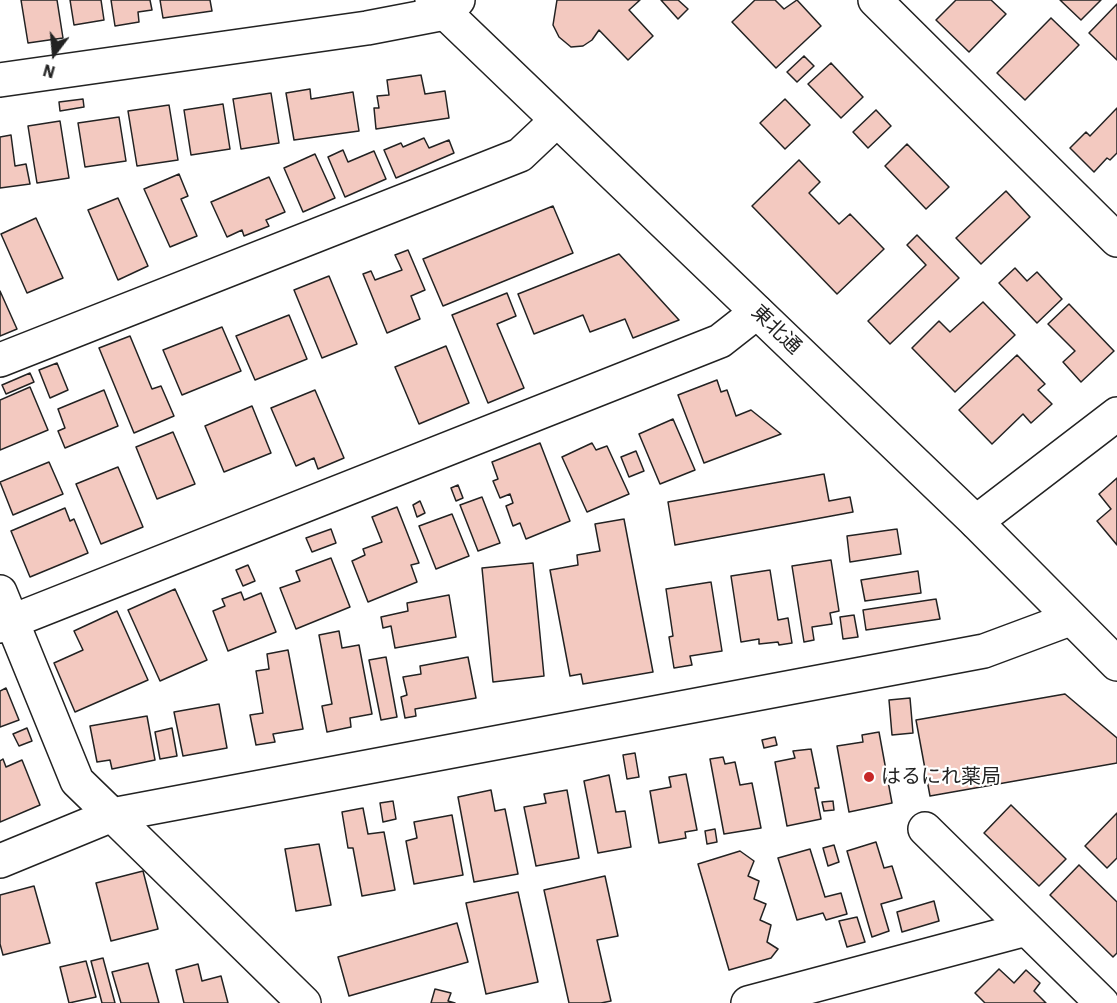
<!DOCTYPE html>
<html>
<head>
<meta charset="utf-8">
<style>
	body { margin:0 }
	#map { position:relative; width:1117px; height:1003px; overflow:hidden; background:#fff; font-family:"IBM Plex Sans",sans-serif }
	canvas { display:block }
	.north { position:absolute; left:24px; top:24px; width:60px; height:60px; -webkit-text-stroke:4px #fff; paint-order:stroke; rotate:196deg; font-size:16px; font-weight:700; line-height:24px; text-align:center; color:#222 }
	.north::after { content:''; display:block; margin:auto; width:21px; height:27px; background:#222; clip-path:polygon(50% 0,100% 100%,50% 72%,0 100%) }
</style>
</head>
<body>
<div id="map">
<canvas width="1117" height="1003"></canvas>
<div class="north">N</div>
</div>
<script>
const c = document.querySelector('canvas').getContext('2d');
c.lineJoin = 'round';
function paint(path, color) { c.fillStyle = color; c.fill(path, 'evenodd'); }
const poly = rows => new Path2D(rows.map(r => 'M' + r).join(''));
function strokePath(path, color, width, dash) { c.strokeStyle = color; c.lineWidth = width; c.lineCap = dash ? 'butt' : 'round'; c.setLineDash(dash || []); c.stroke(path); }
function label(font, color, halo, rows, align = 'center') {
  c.font = font + ' "IBM Plex Sans","Noto Sans JP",sans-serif'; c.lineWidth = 4.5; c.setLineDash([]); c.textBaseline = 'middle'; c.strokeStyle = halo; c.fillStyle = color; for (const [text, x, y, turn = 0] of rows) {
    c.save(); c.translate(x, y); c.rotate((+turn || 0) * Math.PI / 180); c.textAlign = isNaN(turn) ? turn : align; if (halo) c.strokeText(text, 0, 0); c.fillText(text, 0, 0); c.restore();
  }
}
const building = poly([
	[21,0,57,0,63,38,28,43,21,0],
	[70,0,101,0,104,20,74,25,70,0],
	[111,0,150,0,152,10,138,12,139,22,115,26,111,0],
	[160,0,210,0,212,11,163,18,160,0],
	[557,0,640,0,629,10,653,36,628,60,599,30,592,40,583,46,571,47,559,37,553,25,557,0],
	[661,0,678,0,688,9,678,19,661,0],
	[755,0,775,0,784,9,797,0,821,26,776,68,732,22,755,0],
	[956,0,991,0,1006,14,969,52,936,20,956,0],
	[1060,0,1101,0,1081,20,1060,0],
	[1117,4,1117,60,1089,33,1117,4],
	[1051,18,1079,45,1025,100,997,73,1051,18],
	[804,56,814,66,797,82,787,72,804,56],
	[831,63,863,97,841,118,808,84,831,63],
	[421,75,425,94,445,91,449,118,376,129,374,108,379,108,377,96,389,95,387,80,421,75],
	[310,89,311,99,353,92,359,131,294,140,286,93,310,89],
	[271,93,279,143,241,149,233,99,271,93],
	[83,99,84,107,60,111,59,102,83,99],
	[785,99,810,125,785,149,760,123,785,99],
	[223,104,230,149,191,155,184,110,223,104],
	[169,105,178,160,137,166,128,111,169,105],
	[1117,108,1117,153,1110,160,1107,158,1094,172,1070,148,1086,132,1090,136,1117,108],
	[876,110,891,126,868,148,853,132,876,110],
	[119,117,126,161,85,167,78,123,119,117],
	[60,121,69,178,37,183,28,126,60,121],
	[11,135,15,166,26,164,30,184,0,188,0,137,11,135],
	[424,138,429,148,449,140,454,153,396,178,384,150,401,143,403,147,424,138],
	[907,144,949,187,926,209,885,166,907,144],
	[343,150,348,162,374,151,386,179,345,197,328,157,343,150],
	[315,154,335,198,303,212,284,168,315,154],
	[799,160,820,182,809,193,839,224,850,214,884,249,837,294,752,206,799,160],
	[179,174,188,196,181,199,197,236,170,247,144,189,179,174],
	[269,177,285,212,266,220,269,226,244,236,242,230,227,237,211,202,269,177],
	[1006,191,1030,217,981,264,956,238,1006,191],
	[118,198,148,266,118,280,88,210,118,198],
	[553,206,573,253,443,306,423,259,553,206],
	[36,218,63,278,27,293,1,234,36,218],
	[917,235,959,278,890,344,868,321,926,265,907,245,917,235],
	[408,250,425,290,411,296,420,319,387,333,363,274,371,271,375,280,402,270,395,255,408,250],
	[619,254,679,320,633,338,625,319,590,332,583,315,534,334,518,294,619,254],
	[1015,268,1027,281,1037,272,1062,299,1037,323,999,283,1015,268],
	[329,276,357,344,322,358,294,290,329,276],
	[0,291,17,329,0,336,0,291],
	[507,293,516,316,497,324,524,388,488,403,452,315,507,293],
	[983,302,1015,335,955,392,912,348,939,321,950,332,983,302],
	[1069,304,1114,351,1081,382,1063,362,1075,351,1048,324,1069,304],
	[289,315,307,359,255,380,236,336,289,315],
	[222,327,241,371,182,395,163,350,222,327],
	[130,336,152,389,161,386,174,416,134,433,99,348,130,336],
	[446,346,469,403,419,424,395,367,446,346],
	[1017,355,1045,384,1038,390,1052,404,1031,423,1023,414,992,444,959,410,1017,355],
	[57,363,68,390,50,398,39,370,57,363],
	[30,373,34,382,6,394,2,385,30,373],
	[717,380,721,392,727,390,736,416,751,410,781,434,704,463,678,395,717,380],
	[30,387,48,430,0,450,0,400,30,387],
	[104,390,118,426,65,448,58,431,65,428,58,409,104,390],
	[315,390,344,458,318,469,314,458,296,466,271,408,315,390],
	[252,406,271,453,224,472,205,426,252,406],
	[673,419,695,470,660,484,639,434,673,419],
	[173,432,195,484,157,499,136,447,173,432],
	[540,443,570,521,526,539,520,523,513,526,506,506,513,503,510,494,500,498,493,481,498,479,492,462,540,443],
	[592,443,596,450,607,446,629,494,587,512,562,457,592,443],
	[636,451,644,471,629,477,621,457,636,451],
	[49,462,63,494,13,515,0,482,49,462],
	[118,467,143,527,101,544,76,484,118,467],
	[824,474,829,501,850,497,853,512,675,545,668,502,824,474],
	[1117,478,1117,545,1097,521,1111,509,1099,494,1117,478],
	[458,485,463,498,456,501,451,488,458,485],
	[482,497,500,543,478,551,460,505,482,497],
	[420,501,425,513,417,517,413,505,420,501],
	[397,507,419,563,411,565,417,582,368,602,352,561,365,555,363,549,382,542,372,517,397,507],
	[65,508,70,521,74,519,88,553,30,577,11,531,65,508],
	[452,514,469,556,436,569,419,526,452,514],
	[624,519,653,672,583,684,581,674,570,676,550,570,578,565,577,555,600,551,595,524,624,519],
	[331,529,336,543,312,552,306,538,331,529],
	[897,529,901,554,850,562,847,536,897,529],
	[331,558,350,607,296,629,280,588,300,581,296,571,331,558],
	[831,560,839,611,830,613,832,624,812,627,814,640,804,642,792,566,831,560],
	[533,563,544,676,493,682,482,568,533,563],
	[248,565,255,581,243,586,236,570,248,565],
	[770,570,778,620,788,618,792,643,779,645,778,642,759,644,759,639,741,642,731,576,770,570],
	[918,571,921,593,865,601,861,580,918,571],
	[711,582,722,651,690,656,692,665,674,668,669,637,673,636,666,589,711,582],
	[175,589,207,660,160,681,128,610,175,589],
	[241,592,244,600,261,593,276,632,228,651,213,611,225,606,222,599,241,592],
	[449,595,456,637,395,648,391,626,383,628,381,617,408,611,407,603,449,595],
	[936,599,940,619,866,630,863,610,936,599],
	[117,611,148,680,75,712,54,663,83,650,74,631,117,611],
	[854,615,858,637,843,639,840,617,854,615],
	[339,631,342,648,359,645,372,714,350,718,351,727,327,732,322,706,332,704,319,635,339,631],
	[288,650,303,729,273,734,275,742,256,745,250,715,263,713,256,671,269,669,267,654,288,650],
	[386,657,397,717,381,720,369,660,386,657],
	[468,657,476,698,415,709,416,716,405,718,401,697,407,695,403,677,421,674,420,666,468,657],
	[6,688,19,720,0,727,0,691,6,688],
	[1065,694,1117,738,1117,763,930,796,916,720,1065,694],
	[910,698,913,733,892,735,889,700,910,698],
	[219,704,227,748,183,756,174,712,219,704],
	[147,716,155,760,112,769,110,760,97,762,90,726,147,716],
	[27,728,32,741,19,746,13,734,27,728],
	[172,728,177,756,160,759,155,732,172,728],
	[879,732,892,803,849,812,837,746,863,742,862,735,879,732],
	[775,737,777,745,764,748,762,740,775,737],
	[811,749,819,788,815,788,821,819,787,826,775,762,795,758,793,751,811,749],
	[635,753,639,777,627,779,623,755,635,753],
	[723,757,725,764,735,762,740,785,752,783,761,828,724,834,710,759,723,757],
	[3,759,6,767,22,760,40,805,0,822,0,761,3,759],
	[686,774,697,830,685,832,686,838,659,843,650,791,671,787,669,777,686,774],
	[609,775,616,812,625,811,631,847,598,853,584,781,609,775],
	[491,790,495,811,505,809,518,874,474,882,458,797,491,790],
	[567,790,579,858,536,866,524,807,546,803,544,794,567,790],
	[393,801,396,819,383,822,380,803,393,801],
	[833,801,834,810,824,811,822,802,833,801],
	[1011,805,1066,859,1039,886,984,833,1011,805],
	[363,808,368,834,384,832,395,890,362,896,353,848,348,848,342,812,363,808],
	[1117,813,1117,858,1107,868,1085,846,1117,813],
	[452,815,463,875,414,884,406,841,417,838,414,822,452,815],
	[715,829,717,842,707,844,705,831,715,829],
	[876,842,884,868,892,866,902,898,881,904,889,931,872,937,847,851,876,842],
	[319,844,331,905,296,911,285,849,319,844],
	[834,845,839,862,828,866,823,848,834,845],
	[810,849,825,897,841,893,847,914,826,920,823,913,797,920,778,858,810,849],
	[740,851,754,861,748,876,759,881,754,899,766,904,760,920,771,925,767,942,778,949,771,958,729,970,698,864,740,851],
	[1079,865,1117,902,1117,953,1113,957,1050,895,1079,865],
	[143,871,158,929,111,941,96,883,143,871],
	[605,876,618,936,597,940,611,1001,601,1003,569,1003,544,890,605,876],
	[34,886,50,943,3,955,0,944,0,895,34,886],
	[518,892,538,982,486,994,466,903,518,892],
	[934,901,939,921,902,932,897,912,934,901],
	[857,917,865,942,847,947,839,921,857,917],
	[457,923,468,962,349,996,338,957,457,923],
	[103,958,115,1003,102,1003,91,961,103,958],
	[86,961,96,997,69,1003,60,967,86,961],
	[148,963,159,1003,121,1003,112,972,148,963],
	[198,964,202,981,221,976,228,1003,184,1003,176,970,198,964],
	[999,969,1014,983,1026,970,1040,983,1034,991,1046,1003,985,1003,975,993,999,969],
	[435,989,451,993,448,1001,455,1003,431,1003,435,989]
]);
const minor = poly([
	[875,0,1117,240],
	[0,80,367,28,445,13,458,0],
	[0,360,520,155,556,121],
	[976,522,1117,414],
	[0,592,77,781,112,815,0,861],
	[0,626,720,341,757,312],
	[925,829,1102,1003],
	[304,1003,112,815,984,651,1070,619],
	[748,1003,1026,929]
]);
const tertiary = poly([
	[432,0,976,522,1117,664]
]);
const markers = [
	[869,777,6,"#c62828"]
];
const streetNames = [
	["東北通",776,330,44]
];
const poiNames = [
	["はるにれ薬局",881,777]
];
paint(building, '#f3c9c0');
strokePath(building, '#222', 1.5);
strokePath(minor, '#222', 36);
strokePath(tertiary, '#222', 36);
strokePath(minor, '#fff', 33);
strokePath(tertiary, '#fff', 33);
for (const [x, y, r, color] of markers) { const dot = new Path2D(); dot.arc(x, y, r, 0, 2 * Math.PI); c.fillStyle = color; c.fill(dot); strokePath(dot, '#fff', 2); }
label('20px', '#222', '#fff', streetNames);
label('20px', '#222', '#fff', poiNames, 'left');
</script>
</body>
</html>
